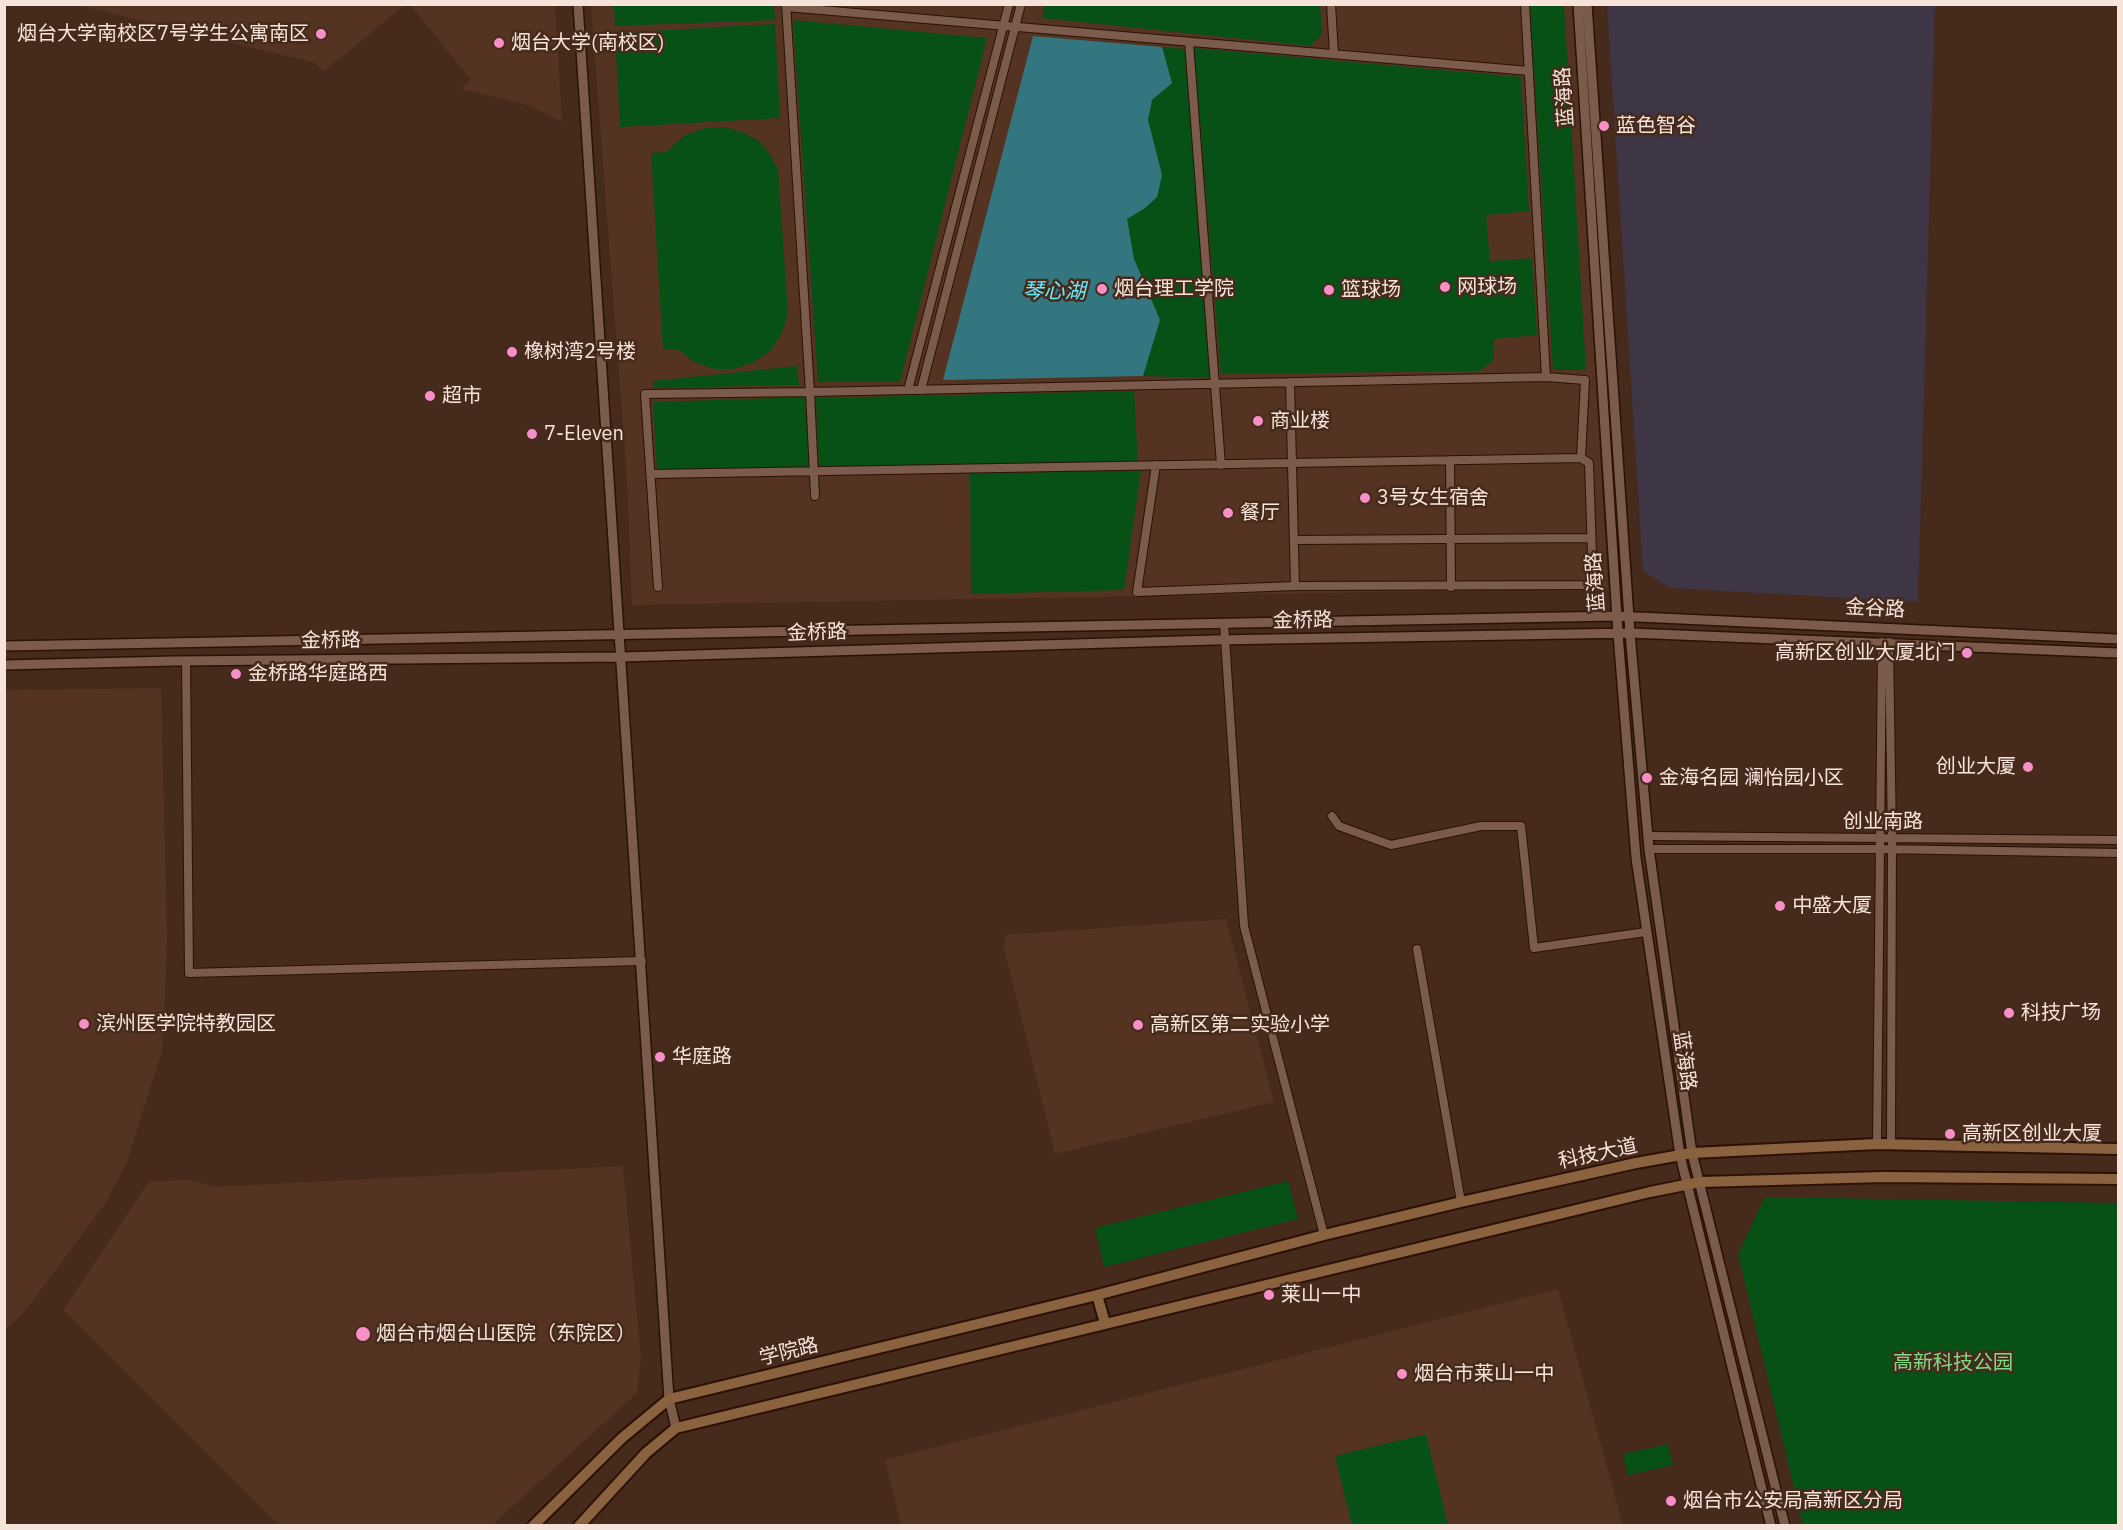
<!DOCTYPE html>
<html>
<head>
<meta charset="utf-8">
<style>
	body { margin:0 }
	#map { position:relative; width:2123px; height:1530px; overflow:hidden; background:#462a1c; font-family:"IBM Plex Sans",sans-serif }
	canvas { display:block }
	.frame { position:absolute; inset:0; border:6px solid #f6e3da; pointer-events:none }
</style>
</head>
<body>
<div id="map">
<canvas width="2123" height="1530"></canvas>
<div class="frame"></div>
</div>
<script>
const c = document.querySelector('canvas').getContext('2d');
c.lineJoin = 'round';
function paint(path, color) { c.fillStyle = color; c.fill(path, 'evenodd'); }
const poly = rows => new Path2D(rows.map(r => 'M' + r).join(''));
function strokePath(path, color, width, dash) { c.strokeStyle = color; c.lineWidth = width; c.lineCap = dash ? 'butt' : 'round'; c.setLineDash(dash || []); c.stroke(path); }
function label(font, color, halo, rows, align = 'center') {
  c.font = font + ' "IBM Plex Sans","Noto Sans SC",sans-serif'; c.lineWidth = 5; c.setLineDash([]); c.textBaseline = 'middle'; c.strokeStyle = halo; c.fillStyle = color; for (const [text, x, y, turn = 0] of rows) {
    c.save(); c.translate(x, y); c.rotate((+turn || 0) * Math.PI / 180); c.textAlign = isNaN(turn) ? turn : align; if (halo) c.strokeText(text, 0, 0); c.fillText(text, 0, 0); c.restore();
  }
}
const industrial = poly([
	[1607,5,1935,5,1918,602,1670,588,1643,571]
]);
const built = poly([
	[77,5,405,5,323,72,315,63],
	[410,5,555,5,562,122,528,105,461,89,471,80],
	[591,5,1572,5,1579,99,1608,588,632,605,627,480],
	[161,688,167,933,165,996,162,1051,127,1162,105,1204,25,1311,5,1330,5,690],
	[1226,919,1274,1102,1055,1154,1004,948,1005,935],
	[623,1166,641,1359,637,1393,492,1525,279,1525,63,1310,149,1181,190,1180,213,1187],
	[1558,1289,1623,1525,901,1525,885,1460]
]);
const green = poly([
	[614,5,774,5,775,20,615,26],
	[1045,5,1320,5,1322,34,1311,46,1042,18],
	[1530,5,1564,5,1586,370,1553,370],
	[793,20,987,38,900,382,818,382],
	[775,24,780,118,620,127,615,33],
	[1162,47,1185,49,1210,378,1143,376,1160,320,1134,259,1127,219,1145,208,1162,175,1148,120,1152,100,1172,83],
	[1194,48,1521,77,1529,211,1486,215,1490,261,1532,258,1537,335,1494,339,1494,360,1479,371,1221,374],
	[725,127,745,133,759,141,770,154,778,170,788,313,782,333,771,350,754,362,734,369,714,369,694,362,678,349,663,349,651,153,666,152,685,135,705,128],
	[797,366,799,385,654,388,653,381],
	[1134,391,1138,462,819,467,816,398],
	[808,397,810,469,657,469,653,402],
	[1141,470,1124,590,971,594,970,474],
	[1288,1181,1298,1219,1104,1267,1095,1228],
	[1765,1197,2118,1203,2118,1525,1803,1525,1738,1254],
	[1426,1434,1448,1525,1352,1525,1335,1456],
	[1668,1444,1673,1465,1628,1475,1623,1454]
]);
const water = poly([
	[1033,36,1162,47,1172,83,1152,100,1148,120,1162,175,1157,197,1145,208,1127,219,1134,259,1160,320,1143,376,943,380]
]);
const minor = poly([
	[786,4,810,392,1546,377,1525,4],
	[1331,4,1334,54],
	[786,7,1529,71],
	[1189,42,1221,465],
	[1290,382,1295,586],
	[908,390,1009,4],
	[921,390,1021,4],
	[1450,460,1451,587],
	[1156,465,1137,592,1295,586,1593,585,1589,463,1581,458],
	[652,474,1581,458,1585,380,1546,377],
	[1294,540,1591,538],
	[658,587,645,394,810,392,815,496],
	[1224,623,1244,926,1324,1235],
	[1889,642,1892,839,1891,1144],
	[186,661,189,973,642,961],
	[1332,816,1339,826,1391,845,1481,826,1521,826,1534,948,1646,932],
	[1648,836,2118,840],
	[1649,849,1880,849,2118,853],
	[1417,949,1461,1202],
	[1877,1144,1882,642]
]);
const tertiary = poly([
	[578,4,669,1399,676,1428],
	[1578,4,1618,634,1636,858,1680,1155,1771,1526],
	[1587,4,1630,633,1649,849,1692,1153,1785,1526],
	[4,646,1616,616,2118,639],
	[4,665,174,661,622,657,1214,640,1630,633,2118,653]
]);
const secondary = poly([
	[1097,1295,1105,1323],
	[533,1526,622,1438,669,1399,1097,1295,1324,1235,1461,1202,1636,1163,1692,1153,1877,1144,2118,1149],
	[579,1526,646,1453,676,1428,1650,1192,1700,1182,1884,1177,2118,1179]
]);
const markers = [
	[321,34,6,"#f98fc9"],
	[499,43,6,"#f98fc9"],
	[1604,126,6,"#f98fc9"],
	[1445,287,6,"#f98fc9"],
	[1102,289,6,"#f98fc9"],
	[1329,290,6,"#f98fc9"],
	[512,352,6,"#f98fc9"],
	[430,396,6,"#f98fc9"],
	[1258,421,6,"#f98fc9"],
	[532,434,6,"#f98fc9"],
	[1365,498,6,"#f98fc9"],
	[1228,513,6,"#f98fc9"],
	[1967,653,6,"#f98fc9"],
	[236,674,6,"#f98fc9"],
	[2028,767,6,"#f98fc9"],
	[1647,778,6,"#f98fc9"],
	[1780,906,6,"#f98fc9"],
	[2009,1013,6,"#f98fc9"],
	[84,1024,6,"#f98fc9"],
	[1138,1025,6,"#f98fc9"],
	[660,1057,6,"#f98fc9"],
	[1950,1134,6,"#f98fc9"],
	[1269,1295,6,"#f98fc9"],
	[363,1334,8,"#f98fc9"],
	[1402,1374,6,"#f98fc9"],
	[1671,1501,6,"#f98fc9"]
];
const poiNames = [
	["烟台大学南校区7号学生公寓南区",309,34,"right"],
	["烟台大学(南校区)",511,43],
	["蓝色智谷",1616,126],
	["网球场",1457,287],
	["烟台理工学院",1114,289],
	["篮球场",1341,290],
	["橡树湾2号楼",524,352],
	["超市",442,396],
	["商业楼",1270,421],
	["7-Eleven",544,434],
	["3号女生宿舍",1377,498],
	["餐厅",1240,513],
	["高新区创业大厦北门",1955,653,"right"],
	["金桥路华庭路西",248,674],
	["创业大厦",2016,767,"right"],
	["金海名园 澜怡园小区",1659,778],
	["中盛大厦",1792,906],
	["科技广场",2021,1013],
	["滨州医学院特教园区",96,1024],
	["高新区第二实验小学",1150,1025],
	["华庭路",672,1057],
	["高新区创业大厦",1962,1134],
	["莱山一中",1281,1295],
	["烟台市烟台山医院（东院区）",376,1334],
	["烟台市莱山一中",1414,1374],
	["烟台市公安局高新区分局",1683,1501]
];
const streetNames = [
	["蓝海路",1565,97,-94],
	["蓝海路",1596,582,-94],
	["金谷路",1875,609,3],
	["金桥路",1303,621,-1],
	["金桥路",817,633,-2],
	["金桥路",331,641,-1],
	["创业南路",1883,822],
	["蓝海路",1684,1061,82],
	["科技大道",1598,1154,-12],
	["学院路",789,1352,-14]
];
const parkNames = [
	["高新科技公园",1953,1363]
];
const waterNames = [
	["琴心湖",1054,292]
];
paint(industrial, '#3e3545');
paint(built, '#543322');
paint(green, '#085116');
paint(water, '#347680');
strokePath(minor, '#2b1205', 10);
strokePath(tertiary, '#2b1205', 12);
strokePath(secondary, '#2b1205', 14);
strokePath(minor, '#7a5b4c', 8);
strokePath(tertiary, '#7a5b4c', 9);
strokePath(secondary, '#8a623f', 10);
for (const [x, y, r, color] of markers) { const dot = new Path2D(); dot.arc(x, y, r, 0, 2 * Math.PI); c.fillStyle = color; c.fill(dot); strokePath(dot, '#462a1c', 2); }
label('20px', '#f6e3da', '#462a1c', poiNames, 'left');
label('20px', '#f6e3da', '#462a1c', streetNames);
label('20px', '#81da86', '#462a1c', parkNames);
label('italic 21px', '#6aeafd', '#462a1c', waterNames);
</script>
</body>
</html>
